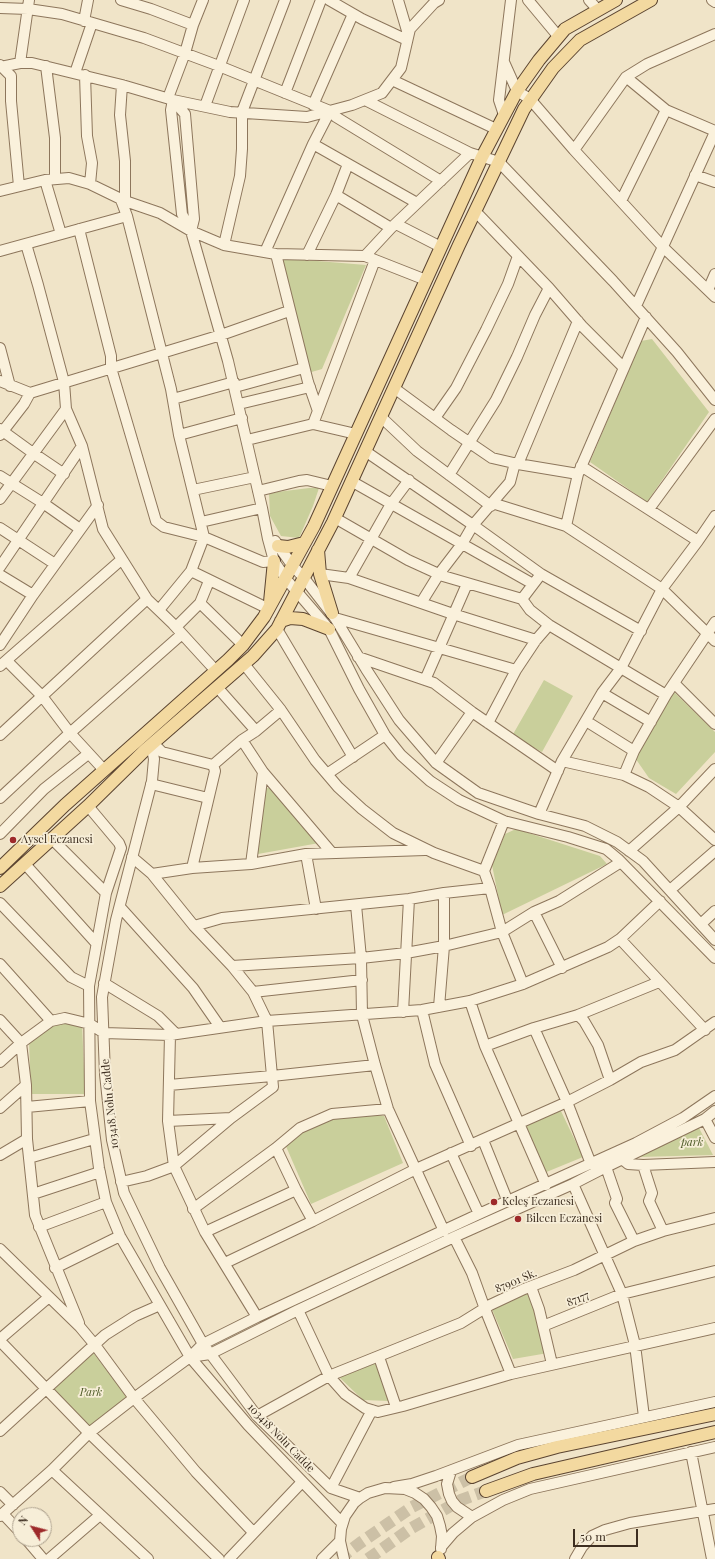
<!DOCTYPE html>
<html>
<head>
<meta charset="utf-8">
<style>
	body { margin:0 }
	#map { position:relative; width:715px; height:1559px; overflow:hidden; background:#f0e4c8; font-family:"Playfair Display",serif }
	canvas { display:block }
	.north { position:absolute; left:12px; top:1507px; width:40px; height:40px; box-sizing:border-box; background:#f7eed8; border:1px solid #ada18e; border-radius:50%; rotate:306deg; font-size:11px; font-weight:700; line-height:16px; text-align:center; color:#3d2e20 }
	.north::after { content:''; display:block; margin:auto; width:14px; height:18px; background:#9e2a2b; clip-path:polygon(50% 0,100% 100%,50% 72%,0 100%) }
	.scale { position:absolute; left:573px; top:1529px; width:65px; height:18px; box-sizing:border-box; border:2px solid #3d2e20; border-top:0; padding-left:5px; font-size:12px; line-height:14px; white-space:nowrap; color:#3d2e20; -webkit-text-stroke:3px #f7eed8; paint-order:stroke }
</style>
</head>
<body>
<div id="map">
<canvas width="715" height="1559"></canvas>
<div class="north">N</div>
<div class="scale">50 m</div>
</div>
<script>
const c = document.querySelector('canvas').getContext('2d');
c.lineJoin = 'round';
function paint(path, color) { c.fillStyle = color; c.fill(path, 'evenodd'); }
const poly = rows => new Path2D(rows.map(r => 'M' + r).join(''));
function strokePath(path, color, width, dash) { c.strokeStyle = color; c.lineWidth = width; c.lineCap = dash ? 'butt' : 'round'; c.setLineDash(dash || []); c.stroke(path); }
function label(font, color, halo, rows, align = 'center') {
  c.font = font + ' "Playfair Display",serif'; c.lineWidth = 3.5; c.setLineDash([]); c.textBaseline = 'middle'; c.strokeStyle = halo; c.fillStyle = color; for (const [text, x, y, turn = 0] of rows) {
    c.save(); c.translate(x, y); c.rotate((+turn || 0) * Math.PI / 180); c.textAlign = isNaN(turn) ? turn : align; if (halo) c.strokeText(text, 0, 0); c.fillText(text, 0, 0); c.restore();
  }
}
const green = poly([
	[281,258,366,265,322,369,308,373],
	[652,339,709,412,647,502,590,462,641,341],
	[309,488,319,488,313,506,299,538,281,536,270,516,269,493],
	[544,680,573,696,542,752,512,736],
	[673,691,715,732,715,752,676,794,649,778,633,755],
	[273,787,319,843,258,854,254,853,263,789],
	[516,829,600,856,607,864,502,915,492,865,505,834],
	[57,1023,82,1023,85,1094,31,1094,29,1041],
	[560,1109,583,1157,544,1173,523,1125],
	[365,1113,384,1116,403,1163,311,1204,285,1144,320,1121],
	[698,1126,713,1155,639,1157],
	[529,1290,548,1353,513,1359,491,1307],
	[91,1350,127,1397,90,1429,51,1389],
	[377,1359,389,1401,363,1400,339,1377]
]);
const majorTunnel = poly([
	[339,1559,360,1543,412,1507,472,1477],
	[368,1559,410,1529,461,1500,486,1491]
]);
const minor = poly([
	[121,0,151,9,193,25],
	[329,0,362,19,407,40],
	[398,0,408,34],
	[528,0,558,36],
	[589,0,598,10],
	[712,0,715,2],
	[0,8,28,9,62,14,144,38,219,66,330,111,336,117,441,181],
	[84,21,88,0],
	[504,62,517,91,530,99,574,150,663,247,715,297],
	[20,63,29,0],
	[0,65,11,76,11,101,19,186],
	[46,66,55,138,55,178],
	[0,67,20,63,32,63,122,85,173,100,230,112,307,117,352,105,382,93,401,68,410,29,434,3,439,0],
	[75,73,92,23],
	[85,75,87,136,92,163,90,184],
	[626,77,666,110,715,131],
	[392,80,496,129],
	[122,85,120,115,125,161,125,201],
	[285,93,321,0],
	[168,98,185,53,193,25,203,0],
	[173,100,171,110,182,214,191,231,228,361,262,508,268,539,274,561,286,579,329,629,359,689,385,735,401,755,430,781,459,800,504,821,568,837,606,849,618,859,715,958],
	[173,100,185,114,194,219,191,231],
	[365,100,470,153],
	[313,105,353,14],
	[205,106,244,0],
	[504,115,499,100,511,0],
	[313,144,417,203],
	[574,150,626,77,647,64,715,34],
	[695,175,715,182],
	[45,180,61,234],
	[0,191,45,180,69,178,90,184,125,201,160,213,191,231,224,245,276,254,365,256,426,280],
	[336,195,391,228],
	[121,200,127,216,171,389,179,435,204,537,191,571,159,610],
	[621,201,666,110],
	[475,211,549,288,582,326,624,368],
	[396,224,441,247],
	[79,229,111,356,111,368,156,521,164,527,204,537,263,562,274,561],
	[26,244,38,285,64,382,66,409,82,446,103,529,147,599,173,624,216,671],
	[224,245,240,176,242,149,242,112,285,0],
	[0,251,127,216],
	[265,252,313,144,330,111],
	[276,254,308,382,318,411],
	[307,255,336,195,348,164],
	[365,256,391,228,470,153,499,162,613,281,677,352,715,400],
	[708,290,715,274],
	[636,306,715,132],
	[0,348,10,386],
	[0,381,30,393,221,335,289,311],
	[235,387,304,368],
	[394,388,451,430,492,458,518,464,578,474],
	[173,399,234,382],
	[239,404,310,387],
	[381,417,417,451,491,506],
	[435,418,456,388,486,330,508,284,518,256],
	[313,424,375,260],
	[0,429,33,453,64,474],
	[0,435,24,404,30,393],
	[179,435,242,418],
	[247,440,313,424,356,434],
	[365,451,473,525,541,574,522,599,530,610,549,625,666,695],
	[518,464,578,321],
	[581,466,698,541],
	[449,475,496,400,517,357,535,315,549,288],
	[0,476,43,503,80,529],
	[351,481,533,584],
	[193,490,255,477],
	[258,491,299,481,307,480,332,486],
	[0,499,66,409],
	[492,503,566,526,662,589,715,641],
	[649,509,715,419],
	[335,518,408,560,443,576,522,599],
	[201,522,262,508],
	[566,526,578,474,646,317],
	[0,528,55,564],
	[275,541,292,565,304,578,335,618,366,669,399,720,436,763,478,793,539,814,585,826,617,842,643,861,715,940],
	[0,567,82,446],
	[191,571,269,609],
	[320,574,349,578,453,614,536,640],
	[541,574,641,631],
	[0,575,33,595],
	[349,578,391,504,409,480],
	[200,603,243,645],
	[421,603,439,574,462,544,473,525,510,482,515,463],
	[335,618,516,670],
	[176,627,200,603,209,581],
	[277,629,353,757],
	[0,645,33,595,98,505],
	[358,657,434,683,472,712,558,771],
	[7,661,42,696,70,733,104,770],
	[244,664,281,710,315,760,338,787,362,809,393,833,434,853,484,871],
	[0,666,121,560],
	[425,680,467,584],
	[674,683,715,724],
	[217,687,256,731],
	[602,693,651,722],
	[586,721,634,751],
	[488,723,516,670,536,640,549,625],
	[0,735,147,599],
	[242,740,263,772,332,853],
	[153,743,162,752,213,765],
	[151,745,154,759,152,781,116,920,102,997,105,1074,112,1140,124,1193,160,1268,203,1344,257,1416,331,1488,360,1498],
	[562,761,624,775,649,787,679,807,715,840],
	[436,763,472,712],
	[327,774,385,735],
	[624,775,634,751,666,695,715,622],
	[151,784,208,798],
	[0,798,70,733,182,634],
	[88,806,119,843,121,848,106,893,89,986,90,1101,99,1168,106,1202,120,1236,190,1357,248,1425,342,1523],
	[539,814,562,761,602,693,621,668,662,589,698,541,715,516],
	[504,821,484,871,490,888,502,932,523,984],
	[0,834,44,789,88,754],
	[51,838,106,893],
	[629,851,679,807,715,769],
	[306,854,316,909],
	[25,864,96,943],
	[251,864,263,772],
	[192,868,215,771,213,765,242,740,256,731,281,710],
	[152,874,192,868,251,864,306,854,425,850],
	[670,890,715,851],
	[0,903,71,977,89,986],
	[356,905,361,958,362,1015,375,1065,388,1109,444,1231],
	[120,907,193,988,220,1027],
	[534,912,562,968],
	[701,924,715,911],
	[194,926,222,918,409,899,444,893,490,888],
	[620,939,705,1030],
	[0,964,51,1021],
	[232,966,361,958,406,953,444,946,502,932,534,912,559,901,621,862],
	[104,983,158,1016,175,1033],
	[253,992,362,980],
	[470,1001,485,1046,546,1185],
	[439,1007,444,946,444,893],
	[422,1010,435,1064,471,1146],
	[403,1012,409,899],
	[578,1015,584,1021,598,1045,610,1080],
	[0,1020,21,1043,26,1085,27,1139,35,1215,79,1323],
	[534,1028,567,1102,591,1164],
	[170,1035,168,1121,174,1166,205,1232,257,1317],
	[485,1046,534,1028,578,1015,659,982],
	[0,1062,21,1043,51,1021,65,1018,90,1024,104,1033,170,1035,267,1021,422,1010,470,1001,523,984,608,947,620,939,660,901],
	[169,1085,272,1076,375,1065],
	[27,1107,90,1101],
	[0,1108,26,1085],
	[705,1119,715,1138],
	[168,1121,231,1118],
	[483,1140,508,1202],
	[276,1148,296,1190,313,1221],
	[451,1153,479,1214],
	[0,1155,27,1139],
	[29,1158,94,1139],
	[622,1159,628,1164,643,1165,715,1162],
	[643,1165,652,1193,649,1201,663,1231],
	[606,1167,617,1199,615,1203,634,1241],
	[121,1182,147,1176,174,1166,231,1118,273,1087,267,1021,253,992,232,966,194,926,152,874,132,857],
	[573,1184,622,1294,635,1345,644,1417],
	[33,1194,100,1172],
	[193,1209,276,1148,300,1128,332,1114,388,1109],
	[39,1227,106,1202],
	[205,1232,296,1190],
	[454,1237,472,1273,485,1309,511,1374],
	[0,1249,80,1327,95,1345,134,1398,196,1472,253,1532],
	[225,1263,313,1221,416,1169,567,1102,610,1080,641,1062,675,1050,715,1022],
	[55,1268,120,1236],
	[531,1287,539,1309,552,1364],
	[298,1310,329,1376,345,1394,365,1408,378,1412,403,1406,511,1374,715,1328],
	[543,1326,622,1294,715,1271],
	[0,1339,49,1297],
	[0,1341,89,1433,219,1559],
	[190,1357,210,1354,298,1310,454,1237,573,1184,606,1167,705,1119,715,1111],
	[379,1357,396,1407],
	[257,1416,329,1376,461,1323,490,1305,524,1289,574,1270,634,1241,663,1231,715,1218],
	[0,1431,105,1335,135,1316,160,1305],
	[691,1452,712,1559],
	[52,1470,148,1559],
	[451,1471,447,1484,449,1494,452,1501,457,1507,472,1517],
	[394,1487,412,1484,436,1476,518,1445,715,1402],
	[331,1488,372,1410],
	[0,1492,13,1505],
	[3,1514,20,1532],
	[0,1516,52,1470,89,1433,134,1398,190,1357,203,1344,257,1317,479,1214,636,1143,683,1118,715,1096],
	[26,1539,43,1559],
	[441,1547,453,1533,472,1517,503,1500,530,1489,715,1447],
	[49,1559,100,1515],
	[229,1559,302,1482],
	[322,1559,340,1541],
	[344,1559,340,1541,341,1529,345,1516,354,1503,360,1498,368,1493,385,1488,405,1489,415,1493,424,1499,431,1507,437,1516,440,1526,442,1536,441,1549],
	[575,1559,582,1547,592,1536,605,1530,630,1523,715,1509]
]);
const major = poly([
	[278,546,288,547,304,543],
	[318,550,320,574,332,613],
	[270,602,274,561],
	[281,621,290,618,303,619,329,629],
	[0,868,65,805,228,660,243,645,264,617,314,526,482,157,517,91,539,60,565,29,616,0],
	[0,886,88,806,144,751,253,656,277,629,333,522,459,245,524,109,553,68,580,40,651,0],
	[472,1477,517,1458,557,1447,715,1414],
	[486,1491,533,1474,715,1432],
	[438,1557,439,1559]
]);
const markers = [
	[13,840,4,"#9e2a2b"],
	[494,1202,4,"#9e2a2b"],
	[518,1219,4,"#9e2a2b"]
];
const poiNames = [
	["Aysel Eczanesi",21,840],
	["Keleş Eczanesi",502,1202],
	["Bilcen Eczanesi",526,1219]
];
const streetNames = [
	["103418 Nolu Cadde",110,1104,-96],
	["87901 Sk.",516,1281,-23],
	["87177",578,1299,-22],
	["103418 Nolu Cadde",281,1438,46]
];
const parkNames = [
	["park",692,1143],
	["Park",91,1393]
];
paint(green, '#c9cf9b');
strokePath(majorTunnel, '#ccc0a6', 12, [12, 6]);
strokePath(minor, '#8d765c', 12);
strokePath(major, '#5b4430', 14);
strokePath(minor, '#faf1dc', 10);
strokePath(major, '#f3d9a0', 12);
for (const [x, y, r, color] of markers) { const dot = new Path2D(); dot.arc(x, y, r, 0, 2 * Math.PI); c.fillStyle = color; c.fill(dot); strokePath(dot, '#f7eed8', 1.5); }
label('11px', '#3d2e20', '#f7eed8', poiNames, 'left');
label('11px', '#3d2e20', '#f7eed8', streetNames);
label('italic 11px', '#4d5a26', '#f7eed8', parkNames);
</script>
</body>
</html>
